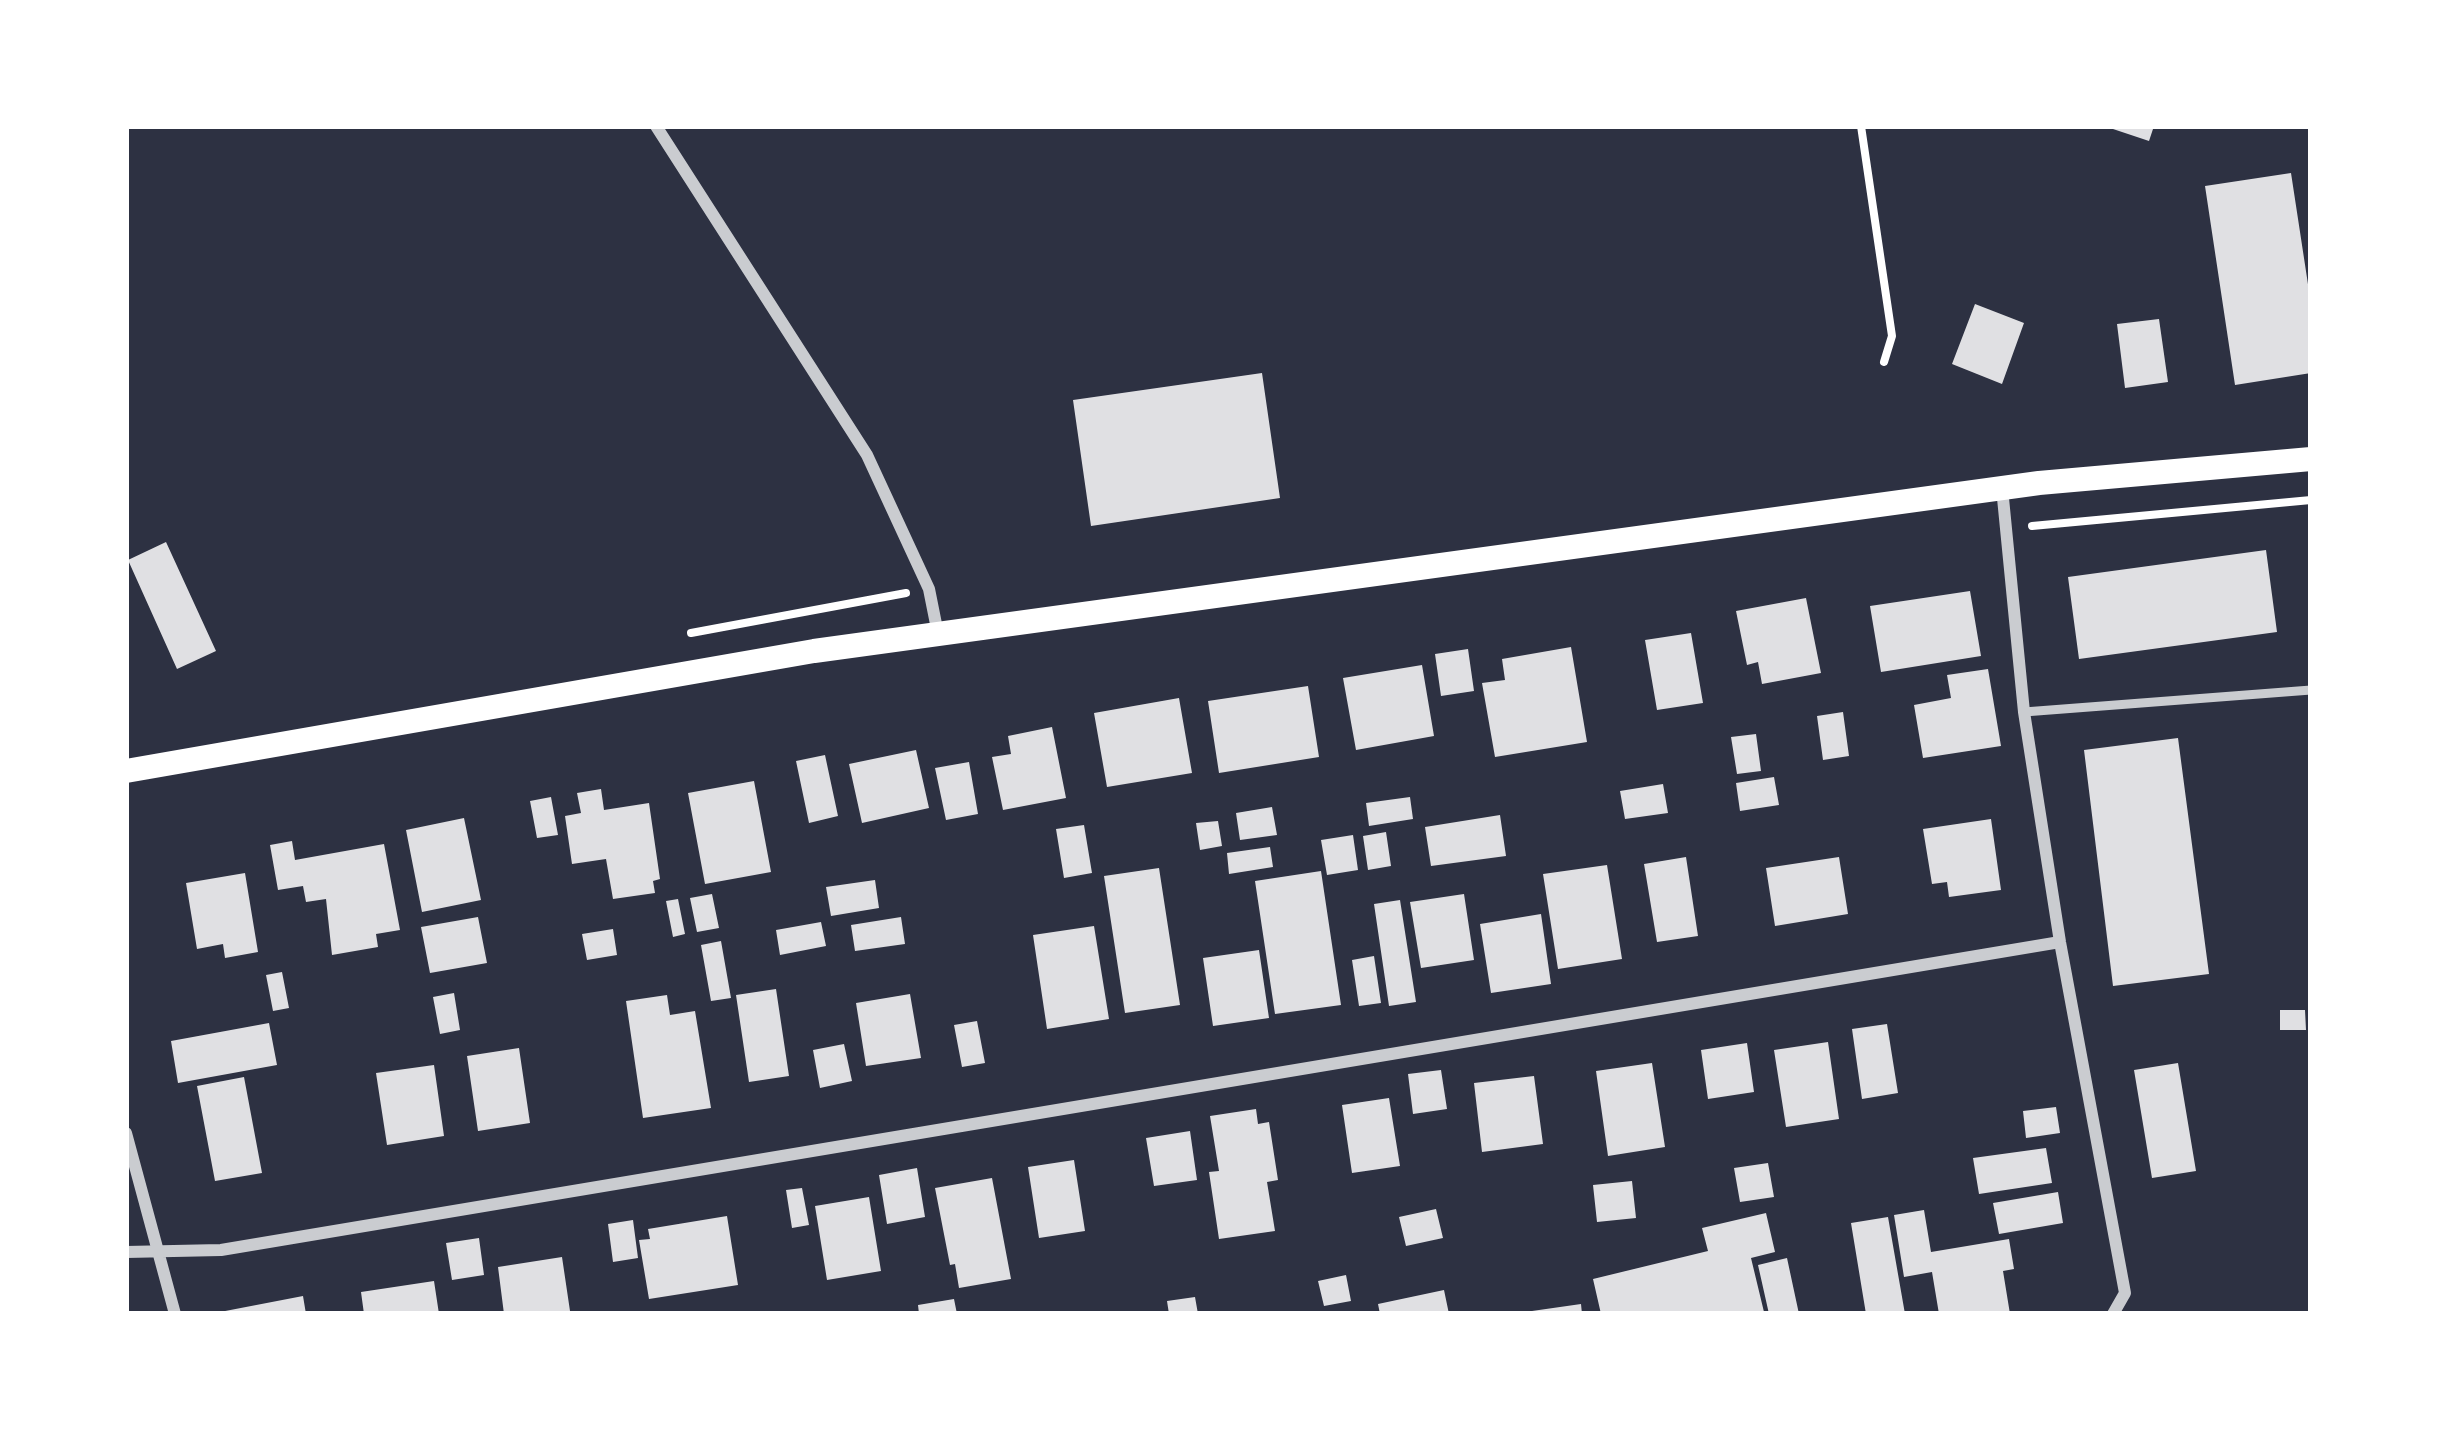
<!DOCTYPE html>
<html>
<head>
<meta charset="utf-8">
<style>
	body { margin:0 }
	#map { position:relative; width:2437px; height:1440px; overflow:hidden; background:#2d3142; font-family:"PT Sans",sans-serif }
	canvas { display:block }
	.frame { position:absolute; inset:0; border:129px solid #fff; pointer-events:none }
</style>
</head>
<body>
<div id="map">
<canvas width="2437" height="1440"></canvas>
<div class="frame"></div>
</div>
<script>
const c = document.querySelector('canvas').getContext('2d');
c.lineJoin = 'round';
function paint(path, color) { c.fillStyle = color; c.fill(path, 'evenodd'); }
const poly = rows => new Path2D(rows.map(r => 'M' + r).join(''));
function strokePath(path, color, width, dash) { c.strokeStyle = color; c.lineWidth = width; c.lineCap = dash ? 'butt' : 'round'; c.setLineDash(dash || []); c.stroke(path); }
const building = poly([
	[2104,126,2154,126,2149,141],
	[2291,173,2311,304,2311,373,2235,385,2205,186],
	[1975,304,2024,323,2002,384,1952,364],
	[2159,319,2168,382,2125,388,2117,324],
	[1262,373,1280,498,1091,526,1073,400],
	[166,542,216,651,177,669,128,560],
	[2266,550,2277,632,2079,659,2068,577],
	[1970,591,1981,656,1881,672,1870,606],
	[1806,598,1821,673,1762,684,1758,662,1747,665,1736,611],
	[1691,633,1703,703,1657,710,1645,640],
	[1571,647,1587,742,1495,757,1482,683,1505,680,1502,659],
	[1468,649,1474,691,1441,696,1435,654],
	[1422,665,1434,736,1356,750,1343,678],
	[1988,669,2001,746,1923,758,1914,705,1951,698,1947,675],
	[1308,686,1319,757,1219,773,1208,701],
	[1179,698,1192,773,1107,787,1094,713],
	[1843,712,1849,756,1823,760,1817,716],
	[1052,727,1066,798,1003,810,992,757,1011,754,1008,736],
	[1756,734,1761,771,1737,774,1731,737],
	[2178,738,2209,974,2113,986,2084,750],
	[916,750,929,808,862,823,849,764],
	[825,755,838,816,809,823,796,761],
	[969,762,978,814,946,820,935,768],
	[1774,777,1779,805,1740,811,1736,783],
	[754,781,771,872,705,884,688,793],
	[1663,784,1668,813,1625,819,1620,791],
	[601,789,604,810,649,803,660,879,653,881,655,893,613,899,606,859,572,864,565,816,581,813,577,793],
	[551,797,558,835,537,838,530,801],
	[1410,797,1413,819,1369,826,1366,803],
	[1272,807,1277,835,1240,840,1236,813],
	[1500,815,1506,856,1431,866,1425,827],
	[464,818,481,900,422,912,406,830],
	[1991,819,2001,890,1949,897,1947,882,1932,884,1923,829],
	[1218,821,1222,846,1200,850,1196,823],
	[1084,825,1092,873,1064,878,1056,829],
	[1386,832,1391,866,1368,870,1363,836],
	[1353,835,1358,870,1327,875,1321,840],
	[292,841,295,860,384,844,400,930,376,934,378,947,332,955,326,899,306,902,303,886,278,890,270,845],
	[1270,847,1273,867,1229,874,1227,853],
	[1686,857,1698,936,1657,942,1644,864],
	[1839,857,1848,914,1775,926,1766,868],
	[1607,865,1622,959,1558,969,1543,874],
	[1159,868,1180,1005,1125,1013,1104,876],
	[1321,871,1341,1005,1275,1014,1255,881],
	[245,873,258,952,225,958,223,944,197,949,186,883],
	[875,880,879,908,831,916,826,887],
	[712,894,719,928,697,932,690,898],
	[1464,894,1474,960,1421,968,1410,902],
	[678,899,685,934,673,937,666,901],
	[1400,900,1416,1002,1389,1006,1374,904],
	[1541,914,1551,984,1491,993,1480,924],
	[478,917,487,963,430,973,421,927],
	[901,917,905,944,855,951,851,925],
	[821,922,826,946,780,955,776,930],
	[1094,926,1109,1019,1047,1029,1033,935],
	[613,929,617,955,587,960,582,934],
	[721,941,731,998,711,1001,701,945],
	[1259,950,1269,1018,1213,1026,1203,958],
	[1374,956,1381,1003,1359,1006,1352,960],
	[282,972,289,1008,273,1011,266,975],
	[776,989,789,1076,749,1082,736,995],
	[454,993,460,1030,440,1034,433,997],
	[910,994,921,1058,866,1066,856,1003],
	[667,995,670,1015,695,1011,711,1108,643,1118,626,1001],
	[2280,1010,2305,1010,2306,1030,2280,1030],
	[977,1021,985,1063,962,1067,954,1025],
	[269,1023,277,1065,178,1083,171,1041],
	[1887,1024,1898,1093,1862,1099,1852,1029],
	[1828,1042,1839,1119,1786,1127,1774,1050],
	[1747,1043,1754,1092,1708,1099,1701,1050],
	[844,1044,852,1081,820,1088,813,1050],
	[519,1048,530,1123,478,1131,467,1056],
	[1652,1063,1665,1147,1608,1156,1596,1071],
	[2178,1063,2196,1171,2152,1178,2134,1070],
	[434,1065,444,1136,387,1145,376,1073],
	[1441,1070,1447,1109,1413,1114,1408,1074],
	[1534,1076,1543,1144,1482,1152,1474,1083],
	[244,1077,262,1173,215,1181,197,1086],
	[1389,1098,1400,1166,1352,1173,1342,1105],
	[2056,1107,2060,1133,2026,1138,2023,1111],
	[1256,1109,1258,1124,1269,1122,1278,1180,1267,1182,1275,1231,1219,1239,1209,1172,1219,1171,1210,1116],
	[1190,1131,1197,1180,1154,1186,1146,1138],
	[2046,1148,2052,1183,1979,1194,1973,1158],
	[1074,1160,1085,1231,1039,1238,1028,1167],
	[1768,1163,1774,1197,1740,1202,1734,1168],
	[917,1168,925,1217,887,1224,879,1175],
	[992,1178,1011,1279,959,1288,955,1264,950,1265,935,1188],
	[1632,1181,1636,1218,1597,1222,1593,1185],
	[802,1188,809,1225,792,1228,786,1190],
	[2058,1192,2063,1223,1999,1234,1993,1203],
	[869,1197,881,1271,827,1280,815,1206],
	[1436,1209,1443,1238,1406,1246,1399,1217],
	[1924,1210,1931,1252,2009,1239,2014,1269,2003,1271,2010,1314,1939,1314,1932,1272,1904,1277,1894,1215],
	[1766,1213,1775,1252,1751,1258,1764,1312,1601,1314,1593,1279,1708,1251,1702,1228],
	[727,1216,738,1285,649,1299,639,1240,650,1239,648,1229],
	[1888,1217,1905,1314,1866,1314,1851,1223],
	[633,1220,638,1258,613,1262,608,1224],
	[479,1238,484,1275,452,1280,446,1243],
	[562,1257,570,1311,504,1314,498,1267],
	[1787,1258,1799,1314,1769,1314,1758,1265],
	[1346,1275,1351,1301,1324,1306,1318,1281],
	[434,1281,439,1314,364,1314,361,1292],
	[1444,1290,1449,1314,1380,1314,1378,1304],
	[303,1296,306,1314,220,1314,220,1312],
	[1195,1297,1198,1314,1169,1314,1167,1301],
	[954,1299,957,1314,919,1314,918,1305],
	[1581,1304,1582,1314,1532,1314,1532,1311]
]);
const path = poly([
	[1861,126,1892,336,1884,362],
	[2032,526,2311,500],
	[691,633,906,593]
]);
const service = poly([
	[2024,712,2311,690]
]);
const minor = poly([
	[656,126,867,455,929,589,938,634],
	[2002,488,2024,712,2060,942,2125,1293,2113,1314],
	[126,1133,175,1314],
	[126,1252,221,1250,2060,942]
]);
const secondary = poly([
	[126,771,814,651,2039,483,2311,459]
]);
paint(building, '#e0e0e3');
strokePath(path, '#fff', 8);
strokePath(service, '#caccd0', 9);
strokePath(minor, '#caccd0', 12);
strokePath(secondary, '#fff', 24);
</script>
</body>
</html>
